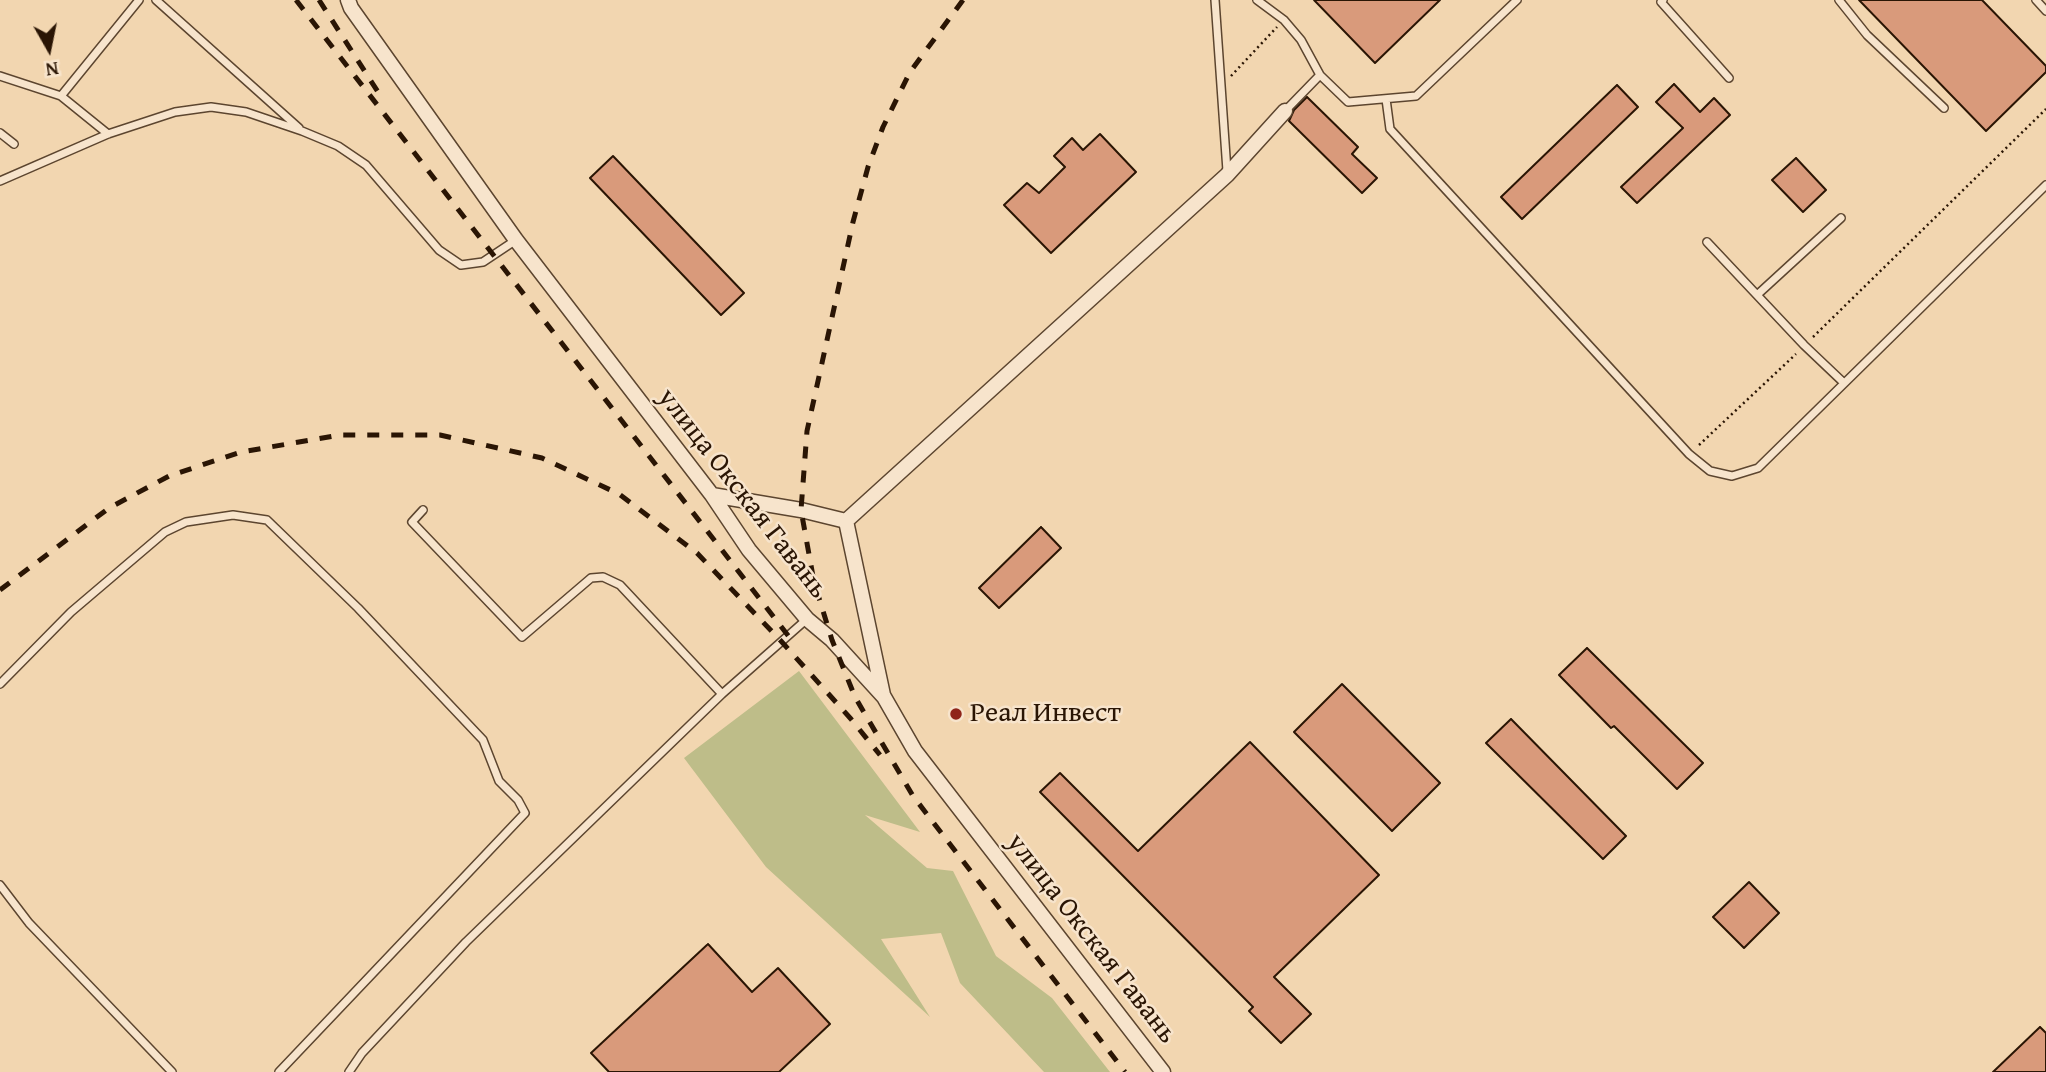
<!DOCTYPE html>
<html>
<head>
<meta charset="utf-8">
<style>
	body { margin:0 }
	#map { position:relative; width:2046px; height:1072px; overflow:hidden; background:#f2d6b0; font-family:"Gentium Book Plus",serif }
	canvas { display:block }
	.north { position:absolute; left:14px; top:14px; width:70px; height:70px; -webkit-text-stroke:5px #f7e4cc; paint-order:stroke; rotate:171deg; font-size:19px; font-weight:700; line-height:28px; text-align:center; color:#2a1504 }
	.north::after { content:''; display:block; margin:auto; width:24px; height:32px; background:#2a1504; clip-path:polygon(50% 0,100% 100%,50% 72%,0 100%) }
</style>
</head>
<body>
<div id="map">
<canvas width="2046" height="1072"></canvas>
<div class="north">N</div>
</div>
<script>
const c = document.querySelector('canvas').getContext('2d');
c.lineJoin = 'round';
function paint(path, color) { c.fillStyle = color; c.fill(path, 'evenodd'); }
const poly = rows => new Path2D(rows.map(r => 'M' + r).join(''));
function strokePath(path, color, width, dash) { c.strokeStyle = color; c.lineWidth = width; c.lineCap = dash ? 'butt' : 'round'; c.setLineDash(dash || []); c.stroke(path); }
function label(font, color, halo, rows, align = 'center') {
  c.font = font + ' "Gentium Book Plus",serif'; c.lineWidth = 5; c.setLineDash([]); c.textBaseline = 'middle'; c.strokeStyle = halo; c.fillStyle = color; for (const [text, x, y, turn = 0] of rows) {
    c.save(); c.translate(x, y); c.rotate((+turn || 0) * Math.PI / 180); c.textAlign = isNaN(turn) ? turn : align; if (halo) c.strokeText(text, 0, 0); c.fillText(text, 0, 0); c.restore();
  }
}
const green = poly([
	[799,671,920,832,865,815,927,868,953,871,996,956,1052,998,1110,1072,1044,1072,960,983,941,933,881,939,930,1017,766,867,684,758]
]);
const building = poly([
	[1314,0,1440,0,1375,63,1314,0],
	[1859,0,1982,0,2046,66,2046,72,1986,131,1859,0],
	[1674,84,1700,112,1714,98,1730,115,1637,203,1621,187,1683,128,1656,102,1674,84],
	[1617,85,1638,107,1522,219,1501,197,1617,85],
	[1307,97,1358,147,1352,154,1377,178,1362,193,1289,121,1294,110,1307,97],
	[1100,134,1136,172,1051,253,1004,205,1027,183,1039,193,1065,167,1054,156,1072,138,1083,150,1100,134],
	[613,156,744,293,721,315,590,178,613,156],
	[1796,158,1826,190,1803,212,1772,180,1796,158],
	[1041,527,1061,548,999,608,979,588,1041,527],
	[1587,648,1703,763,1677,789,1614,726,1611,728,1559,675,1587,648],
	[1342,684,1440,783,1392,831,1294,732,1342,684],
	[1511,719,1626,836,1603,859,1486,743,1511,719],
	[1250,742,1379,875,1274,977,1311,1014,1281,1043,1249,1011,1253,1007,1040,792,1060,773,1138,851,1250,742],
	[1749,882,1779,913,1744,948,1713,917,1749,882],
	[708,944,752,992,778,968,830,1024,779,1072,609,1072,591,1053,708,944],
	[2040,1027,2046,1033,2046,1072,1993,1072,2040,1027]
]);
const path = poly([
	[1231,76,1277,27],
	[1813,337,2046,109],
	[1699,445,1796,354]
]);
const service = poly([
	[156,0,299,128],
	[1215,0,1227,171],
	[1257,0,1284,20,1301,40,1320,75],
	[1663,0,1661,2,1729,78],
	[1839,0,1867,35,1944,108],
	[2036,0,2046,11],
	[0,76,61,96,108,134],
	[61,96,139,0],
	[1386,99,1390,129,1689,454,1710,471,1732,476,1758,468,2046,185],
	[1285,111,1320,75,1348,102,1416,96,1517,0],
	[0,133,14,144],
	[0,181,108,134,175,112,211,107,246,112,302,131,338,146,366,165,439,250,461,265,483,262,516,240],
	[1707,242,1804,345,1844,383],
	[1757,295,1841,218],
	[423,510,412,522,522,637,591,578,603,577,620,585,722,694],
	[0,684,71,612,165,532,186,522,233,515,267,520,358,608,483,740,499,781,518,800,525,813,279,1072],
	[0,885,29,923,172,1072],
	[349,1072,362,1053,466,942,722,694,807,619]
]);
const minor = poly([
	[348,0,351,8,516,240,712,495,749,550,807,619,832,640,884,697,915,751,1163,1072],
	[712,495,801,510,846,521],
	[883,695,846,521,1227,175,1285,111]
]);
const rail = poly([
	[296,0,790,638],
	[319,0,378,92],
	[963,0,910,72,883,127,868,167,853,222,807,431,801,510,814,582,832,640,855,697,913,796,1125,1072],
	[0,590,109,508,169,476,241,452,340,435,440,435,542,458,619,494,697,553,781,641,851,719,880,755]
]);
const markers = [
	[956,714,7,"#8f2418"]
];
const streetNames = [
	["улица Окская Гавань",742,494,52],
	["улица Окская Гавань",1091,939,52]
];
const poiNames = [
	["Реал Инвест",970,714]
];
paint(green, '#bebd89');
paint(building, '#d99a7b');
strokePath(building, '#2a1504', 2);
strokePath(service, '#5c452f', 10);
strokePath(minor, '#5c452f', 17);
strokePath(path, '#2a1504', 2.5, [2, 3.5]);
strokePath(service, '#f7e4cc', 7);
strokePath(minor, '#f7e4cc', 14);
strokePath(rail, '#2a1504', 5, [12, 12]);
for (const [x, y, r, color] of markers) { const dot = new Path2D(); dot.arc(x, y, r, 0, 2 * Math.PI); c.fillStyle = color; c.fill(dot); strokePath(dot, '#f7e4cc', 2.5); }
label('28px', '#2a1504', '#f7e4cc', streetNames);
label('28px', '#2a1504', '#f7e4cc', poiNames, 'left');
</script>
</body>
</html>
